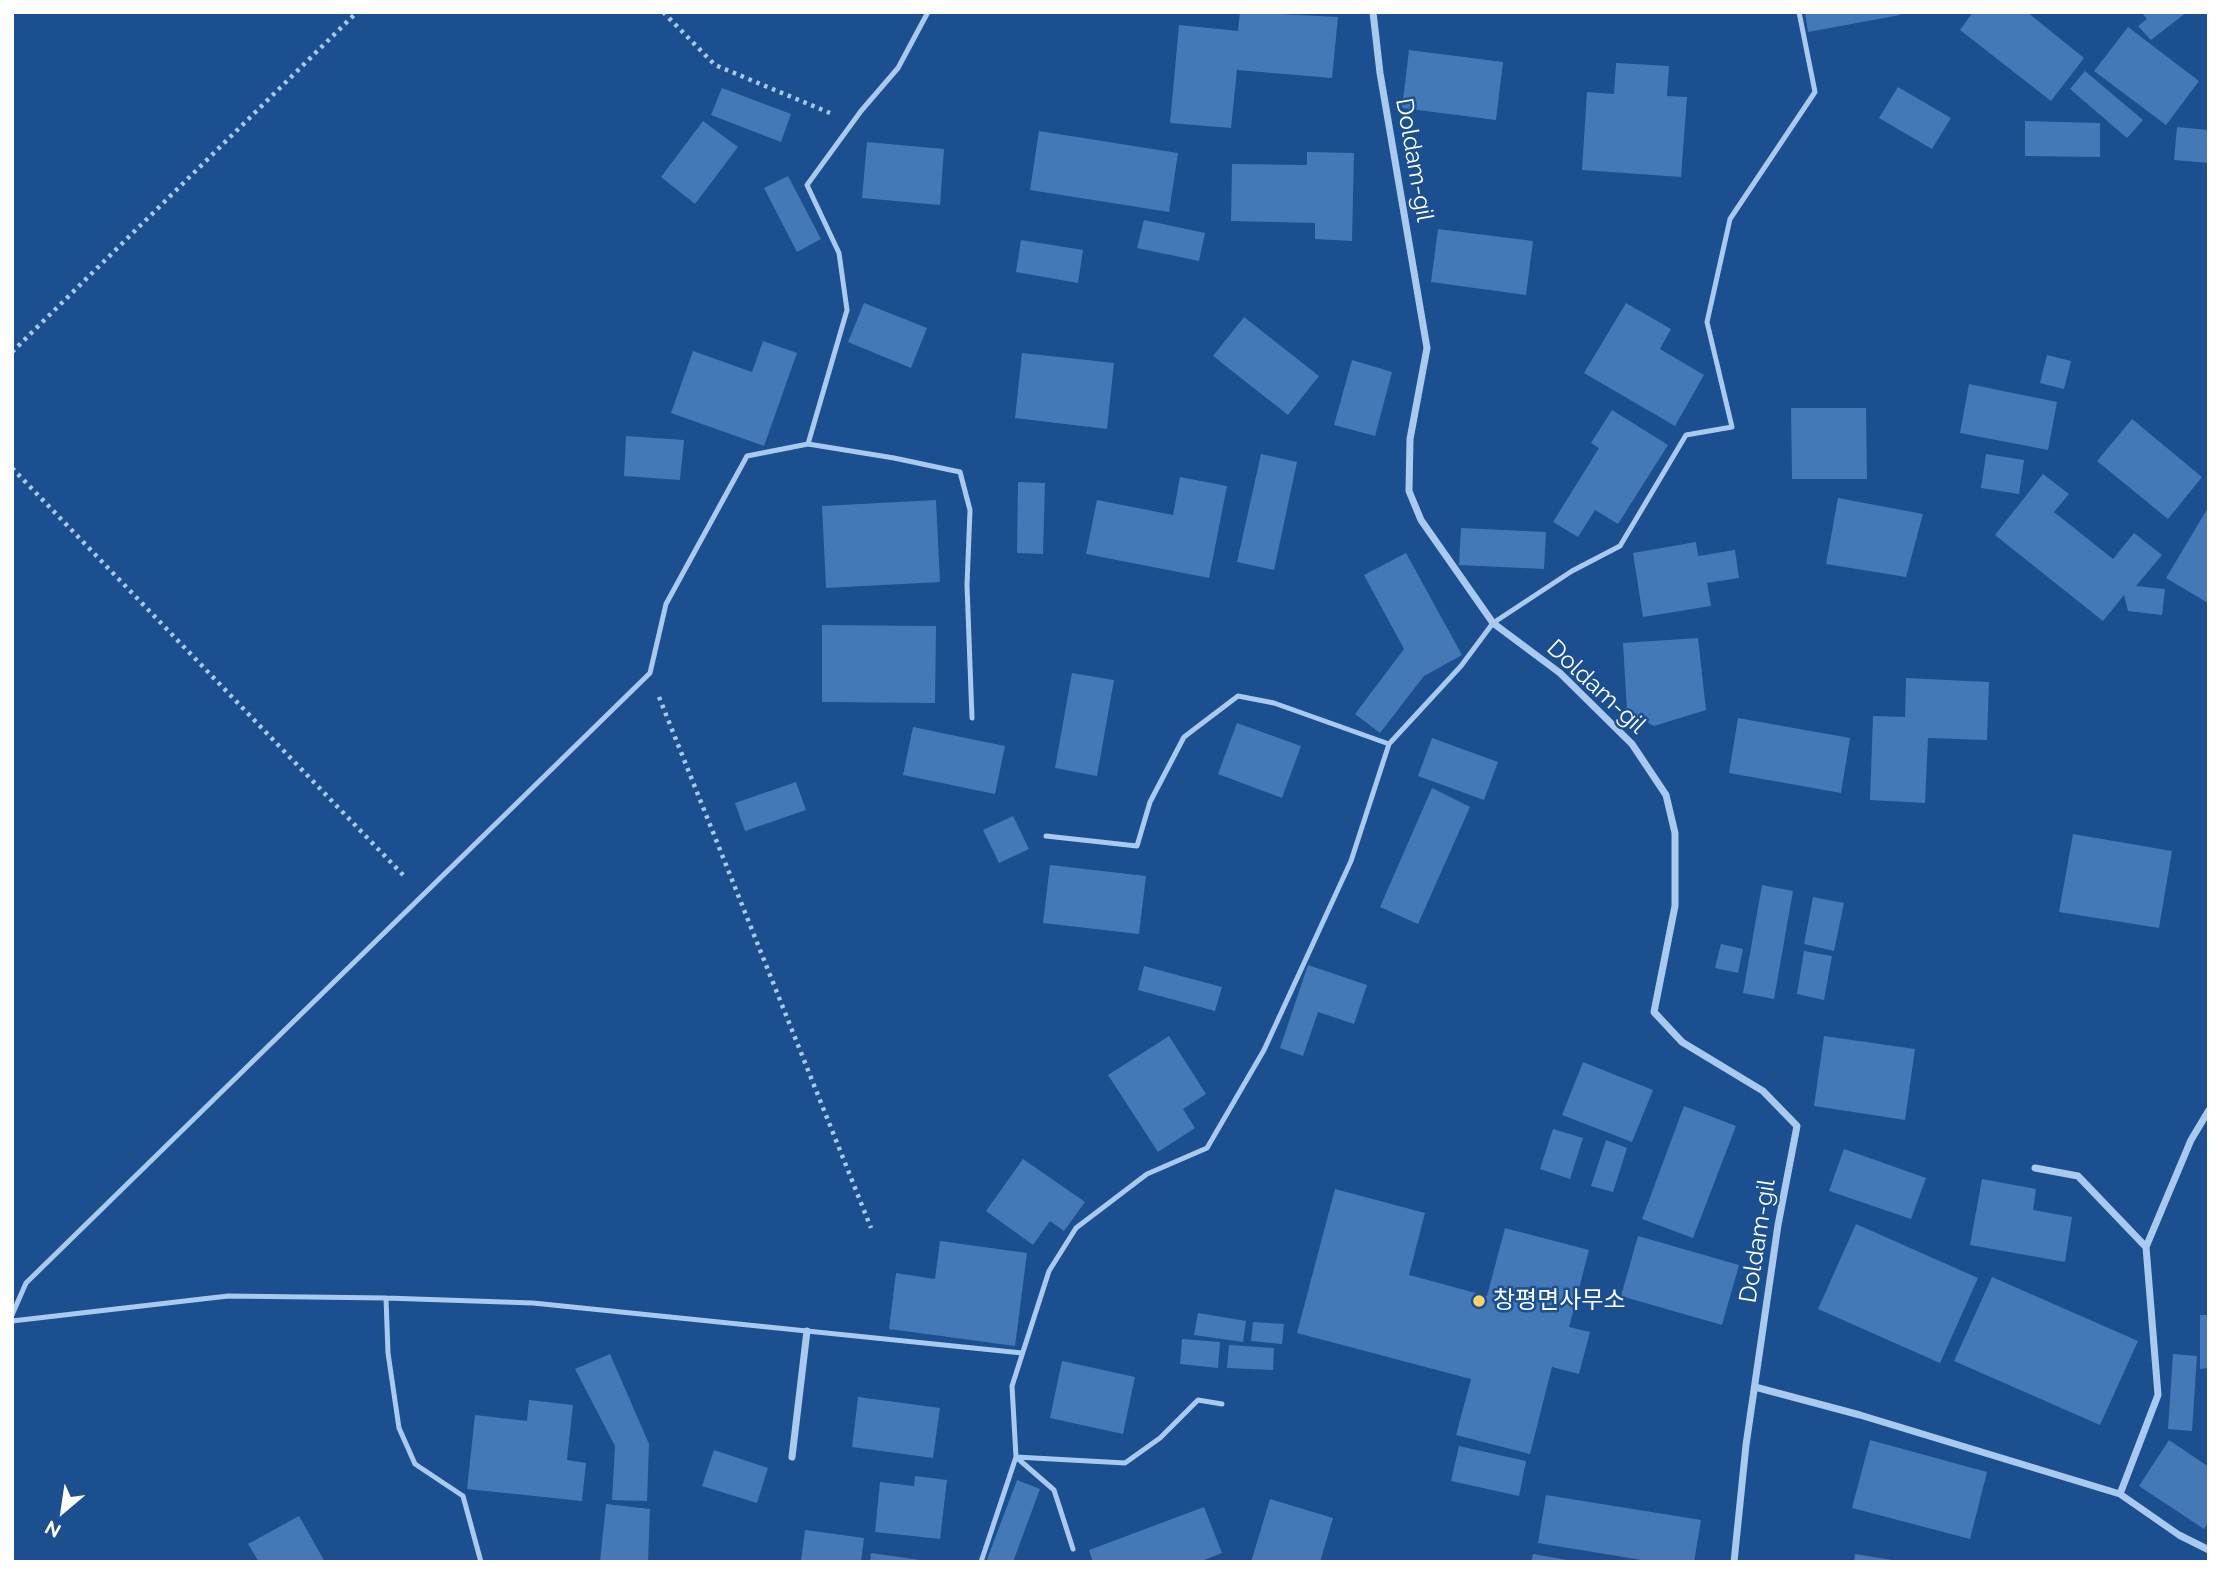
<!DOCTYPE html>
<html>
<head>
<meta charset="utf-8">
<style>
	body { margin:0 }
	#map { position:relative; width:2221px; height:1574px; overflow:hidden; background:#1b4f8f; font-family:Raleway,sans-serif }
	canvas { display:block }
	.frame { position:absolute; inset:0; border:14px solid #fff; pointer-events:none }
	.north { position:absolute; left:28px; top:1476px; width:70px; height:70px; -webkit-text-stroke:5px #1b4f8f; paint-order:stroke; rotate:209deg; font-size:19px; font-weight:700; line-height:28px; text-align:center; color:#fff }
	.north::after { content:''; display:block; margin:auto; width:24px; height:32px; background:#fff; clip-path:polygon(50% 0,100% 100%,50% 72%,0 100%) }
</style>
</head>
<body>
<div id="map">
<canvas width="2221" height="1574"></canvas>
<div class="frame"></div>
<div class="north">N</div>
</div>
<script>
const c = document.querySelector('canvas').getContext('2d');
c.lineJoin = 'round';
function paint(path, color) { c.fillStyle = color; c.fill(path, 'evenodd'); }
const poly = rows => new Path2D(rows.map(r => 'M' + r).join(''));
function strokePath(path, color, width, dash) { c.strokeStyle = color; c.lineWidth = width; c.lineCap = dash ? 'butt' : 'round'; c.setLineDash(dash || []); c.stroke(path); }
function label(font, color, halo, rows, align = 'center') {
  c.font = font + ' Raleway,"Noto Sans KR",sans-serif'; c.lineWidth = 5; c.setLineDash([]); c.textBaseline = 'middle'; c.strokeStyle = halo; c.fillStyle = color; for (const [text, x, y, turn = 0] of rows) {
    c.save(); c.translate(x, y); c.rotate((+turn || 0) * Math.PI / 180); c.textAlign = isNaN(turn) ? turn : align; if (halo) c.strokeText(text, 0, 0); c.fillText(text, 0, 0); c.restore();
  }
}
const building = poly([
	[1240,12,1338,17,1332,78,1237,70,1231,128,1170,123,1179,25,1238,31],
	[1805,12,1899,12,1900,15,1808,32],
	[1973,12,2027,12,2084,58,2051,101,1960,30],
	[2141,12,2187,12,2151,40,2138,26,2147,19],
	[2128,27,2199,81,2166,125,2094,71],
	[1409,50,1503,62,1496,120,1402,108],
	[1616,63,1669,66,1667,96,1687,97,1681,177,1582,170,1587,92,1614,94],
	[2085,71,2143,120,2127,138,2070,89],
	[1898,87,1951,118,1932,149,1879,118],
	[722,88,791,114,781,142,711,115],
	[703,121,738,147,695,204,661,177],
	[2025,121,2100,123,2100,157,2025,156],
	[2177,127,2209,130,2209,163,2174,160],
	[1039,131,1178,153,1169,212,1030,190],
	[867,142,944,149,940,205,862,198],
	[1307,152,1354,153,1352,241,1315,239,1315,223,1231,221,1232,164,1307,165],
	[788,176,821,239,797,252,764,188],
	[1144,220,1205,233,1199,261,1137,248],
	[1438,229,1533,241,1526,295,1431,282],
	[1021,240,1083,250,1078,283,1016,272],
	[864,303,927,328,911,368,848,342],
	[1626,303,1671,329,1660,349,1704,375,1675,426,1584,373],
	[1244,317,1319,376,1288,415,1213,356],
	[763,341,797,353,764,446,671,413,693,351,752,372],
	[1022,353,1114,363,1107,429,1015,418],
	[2047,355,2071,361,2064,389,2040,383],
	[1352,360,1392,372,1375,436,1334,425],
	[1969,384,2057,402,2048,450,1960,433],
	[1791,408,1866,408,1867,479,1792,479],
	[1612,410,1668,445,1618,524,1595,510,1578,537,1553,522,1599,448,1591,443],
	[2132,419,2202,477,2168,519,2097,461],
	[626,436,684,440,680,480,624,476],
	[1261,454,1297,462,1274,570,1237,562],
	[1986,454,2024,460,2019,494,1981,488],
	[2043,474,2069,494,2054,512,2113,559,2134,533,2162,555,2136,586,2165,589,2162,615,2128,611,2124,595,2103,621,1995,535],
	[1180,477,1227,486,1209,578,1086,554,1097,500,1173,515],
	[1018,482,1045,483,1043,554,1017,553],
	[1838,498,1923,514,1906,577,1826,564],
	[936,500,940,582,826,588,822,506],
	[2209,506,2209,602,2208,603,2166,578],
	[1461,528,1546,532,1544,569,1459,565],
	[1696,542,1698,556,1735,550,1739,578,1707,583,1711,606,1643,617,1633,553],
	[1406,553,1462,655,1424,676,1380,733,1355,714,1404,649,1364,575],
	[822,625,936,626,935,703,822,702],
	[1698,638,1706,710,1654,726,1627,711,1623,643],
	[1072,673,1114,680,1097,776,1055,768],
	[1906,678,1989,682,1987,740,1928,738,1925,803,1870,800,1873,716,1905,717],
	[1738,718,1850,738,1841,793,1729,773],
	[1237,723,1301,746,1282,798,1218,774],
	[913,727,1005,746,995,794,903,775],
	[1432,738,1498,762,1484,800,1418,776],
	[796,782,806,810,745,831,735,803],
	[1432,788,1470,807,1418,924,1380,907],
	[1013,816,1029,849,999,863,983,830],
	[2073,834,2172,851,2159,928,2059,912],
	[1050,865,1146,876,1139,934,1043,923],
	[1762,885,1793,891,1774,999,1743,993],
	[1813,897,1844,903,1834,951,1804,944],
	[1721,944,1743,949,1738,973,1715,968],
	[1804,951,1832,956,1824,1000,1797,994],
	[1308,965,1367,985,1354,1024,1318,1012,1303,1056,1280,1048],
	[1144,966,1222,987,1215,1011,1138,990],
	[1169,1036,1206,1094,1183,1109,1195,1128,1158,1152,1108,1075],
	[1824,1036,1915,1049,1905,1120,1814,1106],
	[1583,1062,1653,1090,1632,1142,1562,1115],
	[1684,1106,1736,1126,1693,1238,1642,1219],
	[1553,1129,1583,1138,1570,1179,1540,1169],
	[1606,1140,1627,1148,1613,1192,1591,1186],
	[1844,1149,1926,1178,1911,1219,1829,1191],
	[1023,1159,1085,1202,1064,1231,1050,1221,1033,1245,986,1211],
	[1982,1179,2036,1189,2033,1210,2072,1217,2065,1262,1970,1245],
	[1335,1189,1425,1213,1409,1275,1487,1296,1505,1228,1589,1250,1569,1327,1590,1332,1579,1374,1552,1367,1530,1454,1456,1435,1471,1379,1297,1333],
	[1856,1224,1978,1278,1940,1363,1818,1309],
	[1638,1236,1739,1265,1722,1325,1621,1296],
	[940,1241,1027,1253,1015,1346,889,1329,896,1273,935,1279],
	[1992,1277,2138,1341,2100,1425,1954,1361],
	[1198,1313,1246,1321,1243,1342,1194,1335],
	[2200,1315,2209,1315,2209,1368,2200,1369],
	[1253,1322,1284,1324,1282,1344,1251,1341],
	[1182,1339,1220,1342,1218,1368,1180,1364],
	[1229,1345,1274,1348,1273,1370,1227,1368],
	[610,1354,649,1444,647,1501,612,1500,615,1446,575,1369],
	[2173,1354,2197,1356,2192,1431,2168,1429],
	[1062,1361,1135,1377,1123,1434,1050,1418],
	[858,1397,940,1408,933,1458,852,1447],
	[529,1400,573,1405,567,1460,586,1463,582,1501,467,1489,475,1415,527,1421],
	[1870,1440,1987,1472,1970,1539,1852,1508],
	[2169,1440,2209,1467,2209,1522,2204,1529,2139,1486],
	[1459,1446,1526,1461,1519,1496,1451,1481],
	[714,1450,768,1468,757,1503,702,1486],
	[915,1476,947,1480,940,1539,875,1532,880,1482,914,1486],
	[1017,1480,1040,1489,1013,1562,986,1562],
	[1546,1495,1701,1520,1694,1562,1654,1562,1538,1543],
	[1270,1499,1333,1518,1320,1562,1251,1562],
	[606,1504,650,1509,648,1562,600,1562],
	[1204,1507,1222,1553,1199,1562,1093,1562,1089,1550],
	[299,1516,325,1562,259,1562,248,1544],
	[805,1530,864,1538,861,1562,801,1562],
	[871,1553,920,1560,920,1562,870,1562],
	[1533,1554,1567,1560,1567,1562,1531,1562],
	[1855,1554,1892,1560,1892,1562,1854,1562]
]);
const path = poly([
	[663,12,715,65,830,113],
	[12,352,357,12],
	[12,468,405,877],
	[659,697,871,1228]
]);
const lane = poly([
	[808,444,894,458,960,472,970,510,967,585,972,718],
	[1046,836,1137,846,1150,802,1184,737,1238,696,1274,703,1389,744],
	[386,1298,388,1353,399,1428,415,1464,463,1496,481,1562],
	[12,1315,26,1283,650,673,666,604,747,456,808,444,847,310,839,253,807,185,861,111,898,68,928,12],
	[12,1321,228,1296,386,1298,533,1303,1022,1353],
	[1016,1457,1125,1463,1160,1438,1198,1400,1222,1404],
	[1016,1457,1054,1490,1073,1549],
	[981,1562,1016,1457,1012,1386,1049,1271,1076,1228,1147,1174,1207,1148,1264,1050,1351,861,1389,744,1461,666,1493,623,1572,571,1620,546,1686,435,1732,427,1707,322,1730,219,1815,92,1799,12]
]);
const street = poly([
	[1373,12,1380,73,1427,348,1410,439,1409,491,1421,520,1493,623,1560,673,1632,744,1666,795,1675,833,1675,906,1654,1012,1682,1042,1763,1091,1797,1126,1778,1225,1746,1445,1734,1562],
	[2209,1110,2191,1140,2146,1247,2158,1395,2120,1494,2179,1535,2209,1550],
	[2035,1168,2078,1176,2146,1247],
	[1755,1387,1860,1415,2120,1494],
	[792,1457,807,1331]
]);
const markers = [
	[1479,1301,7,"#ffd166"]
];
const streetNames = [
	["Doldam-gil",1414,160,80],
	["Doldam-gil",1596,687,43],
	["Doldam-gil",1758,1241,-81]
];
const poiNames = [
	["창평면사무소",1493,1301]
];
paint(building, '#4478b7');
strokePath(path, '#a9c9ee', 4.5, [3.5, 5]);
strokePath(lane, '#a9c9ee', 5);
strokePath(street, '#a9c9ee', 7);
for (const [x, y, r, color] of markers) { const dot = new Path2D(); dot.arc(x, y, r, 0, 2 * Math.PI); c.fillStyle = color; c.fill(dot); strokePath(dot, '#1b4f8f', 2.5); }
label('24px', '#fff', '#1b4f8f', streetNames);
label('24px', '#fff', '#1b4f8f', poiNames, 'left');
</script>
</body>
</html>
